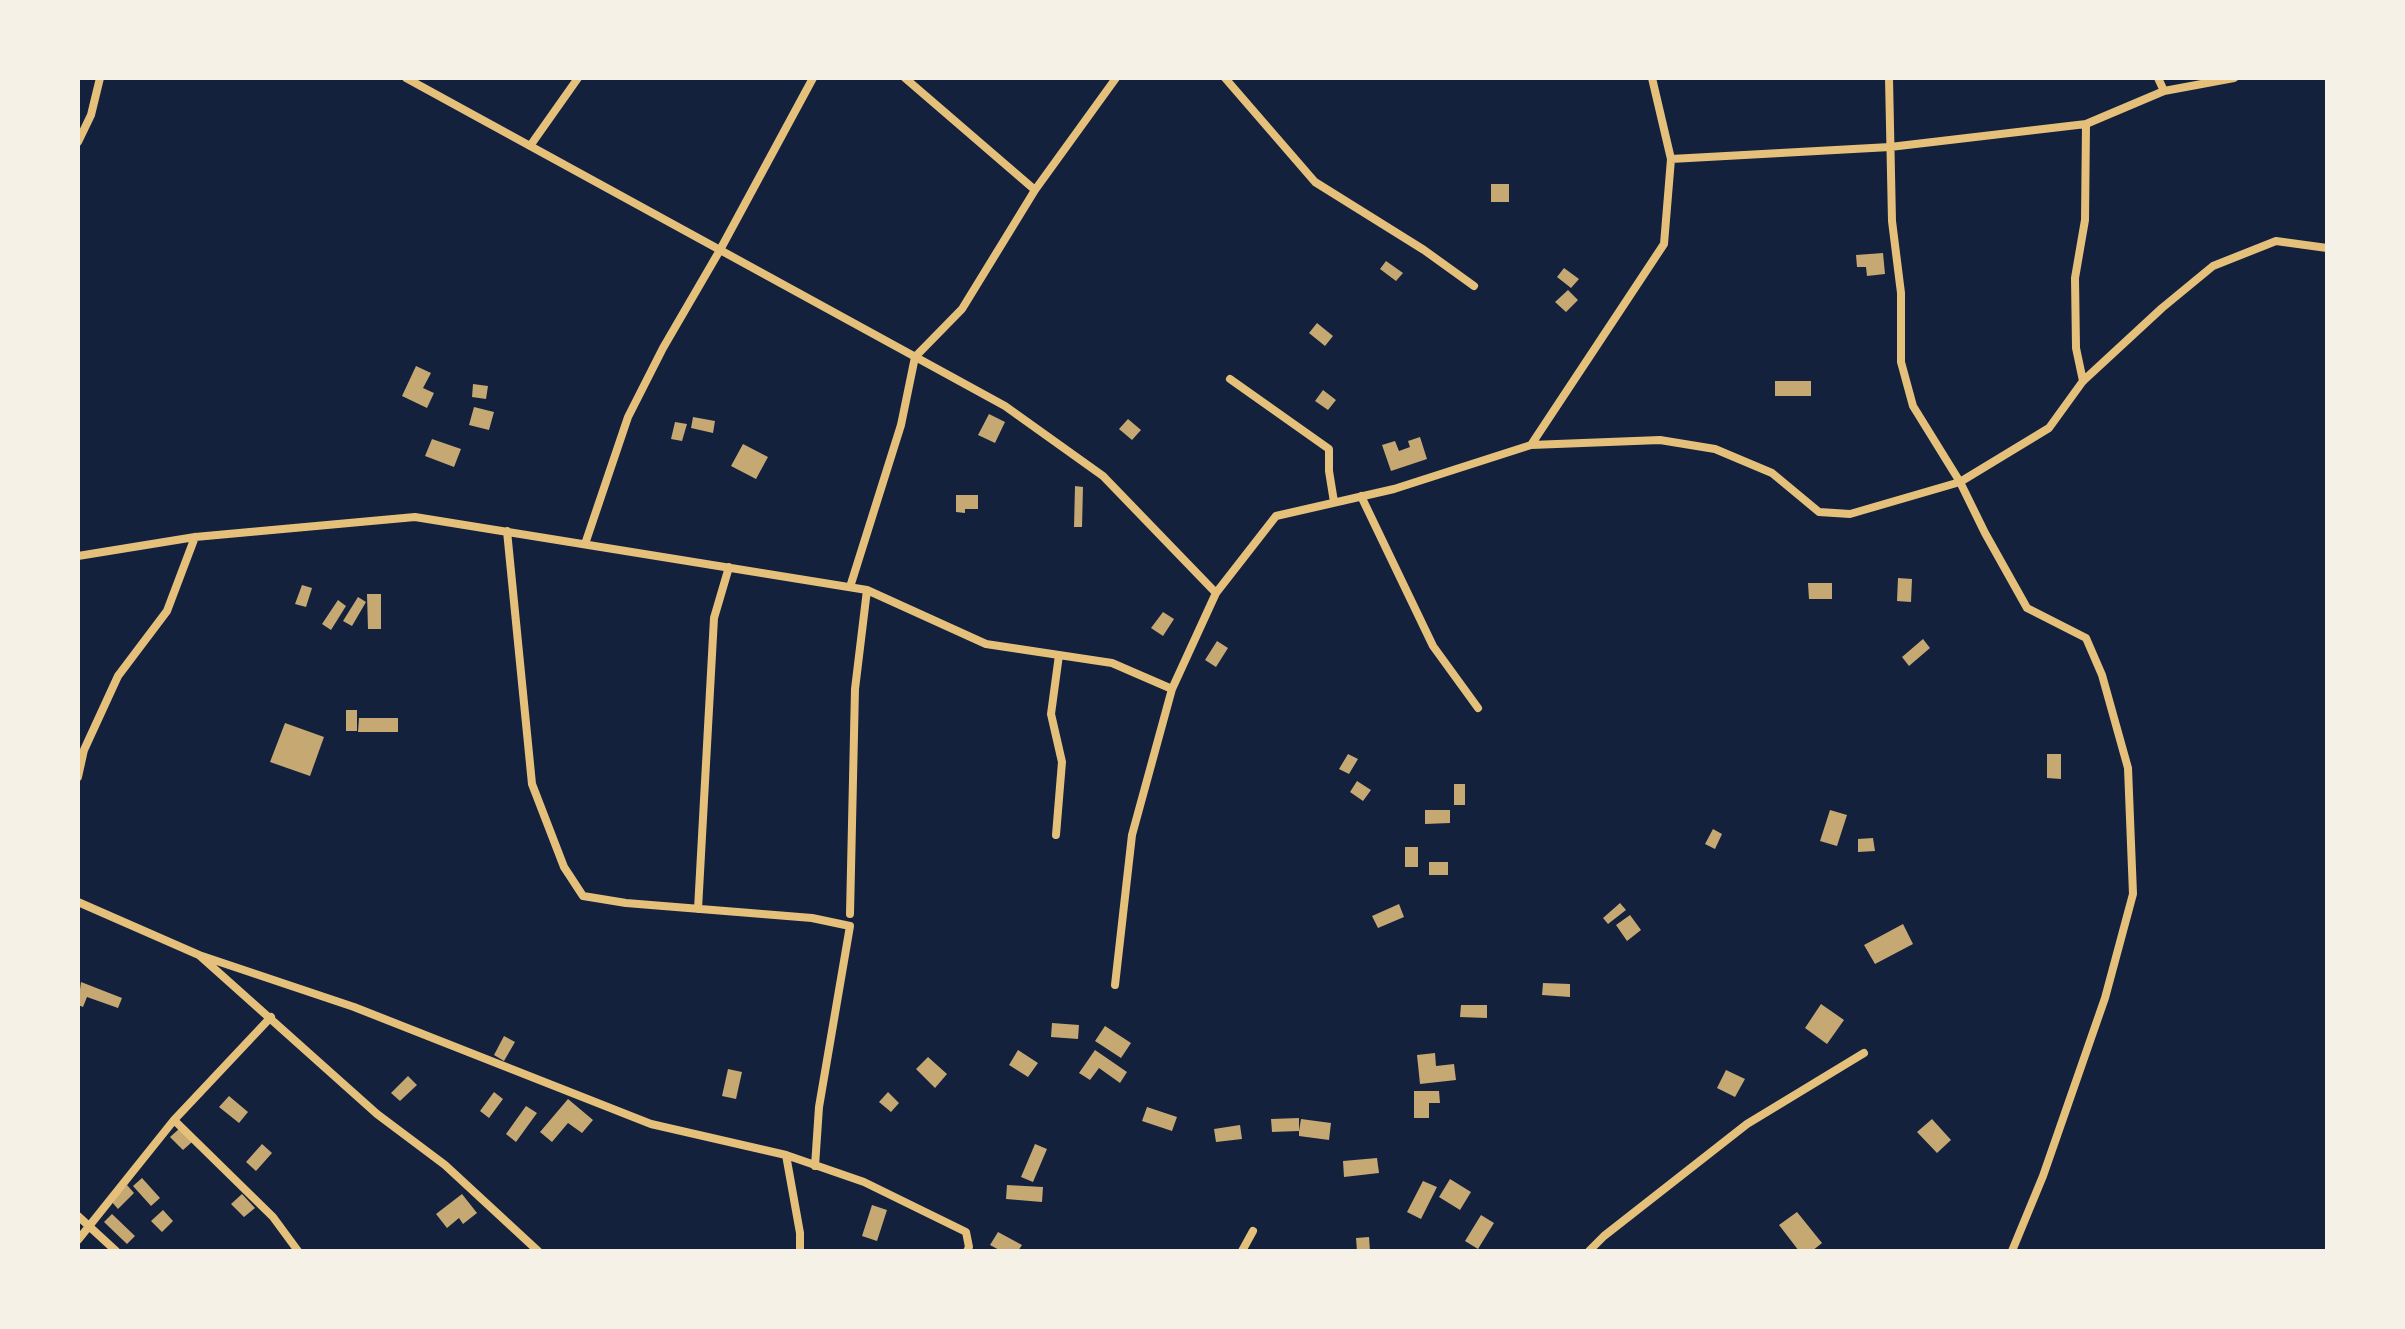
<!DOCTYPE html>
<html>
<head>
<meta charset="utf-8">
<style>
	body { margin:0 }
	#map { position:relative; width:2405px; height:1329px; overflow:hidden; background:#14213d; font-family:"Varela Round",sans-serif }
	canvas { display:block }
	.frame { position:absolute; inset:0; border:80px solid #f6f1e7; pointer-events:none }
</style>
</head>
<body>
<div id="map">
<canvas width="2405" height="1329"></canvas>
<div class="frame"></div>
</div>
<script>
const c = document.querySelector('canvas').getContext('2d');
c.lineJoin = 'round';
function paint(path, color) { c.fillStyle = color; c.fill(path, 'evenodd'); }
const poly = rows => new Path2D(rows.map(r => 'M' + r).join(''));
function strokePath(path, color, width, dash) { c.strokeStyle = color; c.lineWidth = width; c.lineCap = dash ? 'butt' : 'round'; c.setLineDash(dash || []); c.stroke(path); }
const building = poly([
	[1491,184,1509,184,1509,202,1491,202],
	[1883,253,1885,274,1867,276,1866,267,1857,267,1856,255],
	[1386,261,1403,273,1396,281,1380,269],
	[1564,268,1579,279,1571,288,1557,277],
	[1568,290,1578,300,1566,312,1555,302],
	[1317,323,1333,336,1325,346,1309,333],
	[416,366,431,373,423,388,434,393,427,408,402,396],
	[1775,381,1811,381,1811,396,1775,396],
	[473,384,488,386,486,399,472,397],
	[1323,390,1336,400,1328,410,1315,401],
	[474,407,494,412,489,430,469,425],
	[989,414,1005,422,995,443,978,435],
	[693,417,715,421,713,433,691,428],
	[1128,419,1141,430,1132,440,1119,429],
	[675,422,687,424,682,441,671,439],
	[1420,437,1427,459,1391,471,1382,445,1395,441,1399,451,1410,447,1408,441],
	[432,439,461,449,454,467,425,456],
	[743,444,768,457,756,479,731,466],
	[1075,486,1083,487,1082,527,1074,527],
	[956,495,978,495,978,509,965,509,965,513,956,512],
	[1898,578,1912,579,1911,602,1897,601],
	[1808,583,1832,583,1832,599,1809,599],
	[302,585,312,588,306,607,295,604],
	[367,594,381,594,381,629,368,629],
	[358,597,366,602,352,626,343,621],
	[338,600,346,606,331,630,322,624],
	[1163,612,1174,619,1163,636,1151,628],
	[1923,639,1930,648,1909,666,1902,657],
	[1217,641,1228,648,1216,667,1205,660],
	[346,710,357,710,357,731,346,731],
	[359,718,398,718,398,732,358,732],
	[285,723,324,737,310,776,270,762],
	[1348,754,1358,759,1349,774,1339,769],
	[2047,754,2061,754,2061,779,2047,778],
	[1357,781,1371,790,1363,801,1350,792],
	[1454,784,1465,784,1465,805,1454,805],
	[1425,810,1450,810,1450,823,1425,824],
	[1830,810,1847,815,1837,846,1820,841],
	[1713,829,1722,834,1715,849,1705,844],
	[1873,838,1875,851,1858,852,1858,839],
	[1405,847,1418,847,1418,867,1405,867],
	[1429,862,1448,862,1448,875,1429,875],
	[1620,903,1626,910,1608,924,1603,918],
	[1399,904,1404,917,1378,928,1372,916],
	[1630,915,1641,930,1627,941,1616,925],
	[1903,924,1913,944,1875,964,1864,945],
	[81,982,122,998,118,1008,87,997,83,1007,78,1005],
	[1543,983,1570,984,1570,997,1542,995],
	[1821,1004,1844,1020,1827,1044,1805,1028],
	[1461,1005,1487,1005,1487,1018,1460,1017],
	[1052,1023,1079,1025,1078,1039,1051,1037],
	[1105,1026,1131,1043,1121,1058,1095,1041],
	[504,1036,515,1042,504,1061,494,1055],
	[1018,1050,1038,1063,1028,1077,1009,1065],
	[1095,1050,1127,1072,1120,1083,1099,1068,1090,1080,1079,1073],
	[1435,1053,1436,1066,1454,1064,1456,1080,1420,1084,1417,1055],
	[928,1057,947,1074,935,1088,916,1069],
	[728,1069,742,1072,736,1099,722,1096],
	[1726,1070,1745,1079,1735,1097,1717,1088],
	[408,1076,417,1085,400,1101,391,1093],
	[1414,1091,1439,1091,1440,1103,1429,1103,1429,1118,1414,1118],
	[494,1092,503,1099,489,1118,480,1111],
	[888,1092,899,1103,891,1112,879,1102],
	[229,1096,248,1112,239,1123,219,1107],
	[568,1099,593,1120,582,1133,568,1123,552,1142,540,1132],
	[526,1106,537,1113,516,1142,506,1134],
	[1147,1107,1177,1117,1172,1131,1142,1121],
	[1299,1118,1299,1131,1301,1119,1331,1123,1329,1140,1299,1136,1299,1131,1272,1132,1271,1119],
	[1932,1119,1951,1140,1937,1153,1917,1132],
	[1240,1125,1242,1139,1216,1142,1214,1129],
	[179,1129,192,1142,183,1150,170,1137],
	[262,1144,272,1153,256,1171,246,1162],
	[1035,1144,1047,1149,1033,1182,1021,1177],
	[1377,1158,1379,1173,1344,1177,1343,1161],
	[142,1178,160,1198,151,1206,133,1186],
	[1450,1179,1471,1192,1460,1210,1439,1197],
	[1423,1181,1437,1187,1421,1219,1407,1212],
	[127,1185,134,1193,118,1209,111,1201],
	[1007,1185,1043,1187,1042,1202,1006,1199],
	[242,1194,255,1208,244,1217,231,1204],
	[462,1194,477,1213,463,1224,459,1218,447,1228,436,1214],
	[872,1205,887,1210,877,1241,862,1236],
	[163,1210,173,1221,162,1232,151,1221],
	[1797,1212,1822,1243,1812,1251,1799,1251,1779,1225],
	[112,1214,135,1236,127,1244,104,1222],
	[1481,1215,1494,1223,1478,1249,1465,1241],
	[998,1232,1022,1245,1018,1251,1001,1251,990,1245],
	[1369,1237,1370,1251,1357,1251,1356,1238]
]);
const minor = poly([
	[406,78,1005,406,1103,476,1216,593],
	[905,78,1035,190],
	[1225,78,1315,182,1424,250,1474,286],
	[1889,78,1892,221,1901,293,1901,362,1913,406,1960,482,1985,533,2027,608,2086,638,2102,675,2128,768,2133,894,2105,998,2043,1176,2012,1251],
	[2158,78,2164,91],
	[78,142,91,115,100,78],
	[530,146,578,78],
	[1671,159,1890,147,2086,124,2164,91,2234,78],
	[1230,379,1329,449,1329,471,1334,502],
	[2083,381,2076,348,2075,278,2085,220,2086,124],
	[1531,445,1660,440,1715,449,1772,473,1819,512,1850,514,1960,482,2049,428,2083,381,2162,308,2213,266,2276,241,2327,248],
	[1361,496,1433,646,1478,708],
	[507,531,532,784,564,867,583,896,626,903,812,918,850,926,819,1107,815,1166],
	[585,544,628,417,663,348,720,250,813,78],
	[78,556,195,537,415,517,867,590,986,644,1112,663,1172,689,1216,593,1276,516,1394,489,1531,445,1664,244,1671,159,1652,78],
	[850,587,901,425,915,357,962,309,1035,190,1116,78],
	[78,777,84,750,118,676,167,611,195,537],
	[1056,835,1062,762,1051,714,1059,655],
	[78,902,199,955,377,1114,445,1165,538,1251],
	[698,909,714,618,729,567],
	[850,914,855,689,867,590],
	[199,955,354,1007,651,1124,786,1155,864,1182,966,1232,969,1247,967,1251],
	[1115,985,1132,835,1172,689],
	[174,1120,273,1217,298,1251],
	[786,1155,800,1233,800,1251],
	[78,1216,116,1251],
	[78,1240,174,1120,271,1017],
	[1242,1251,1253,1231],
	[1589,1251,1604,1236,1747,1124,1864,1053]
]);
paint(building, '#c6a872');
strokePath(minor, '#e5c07b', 8);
</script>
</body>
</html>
